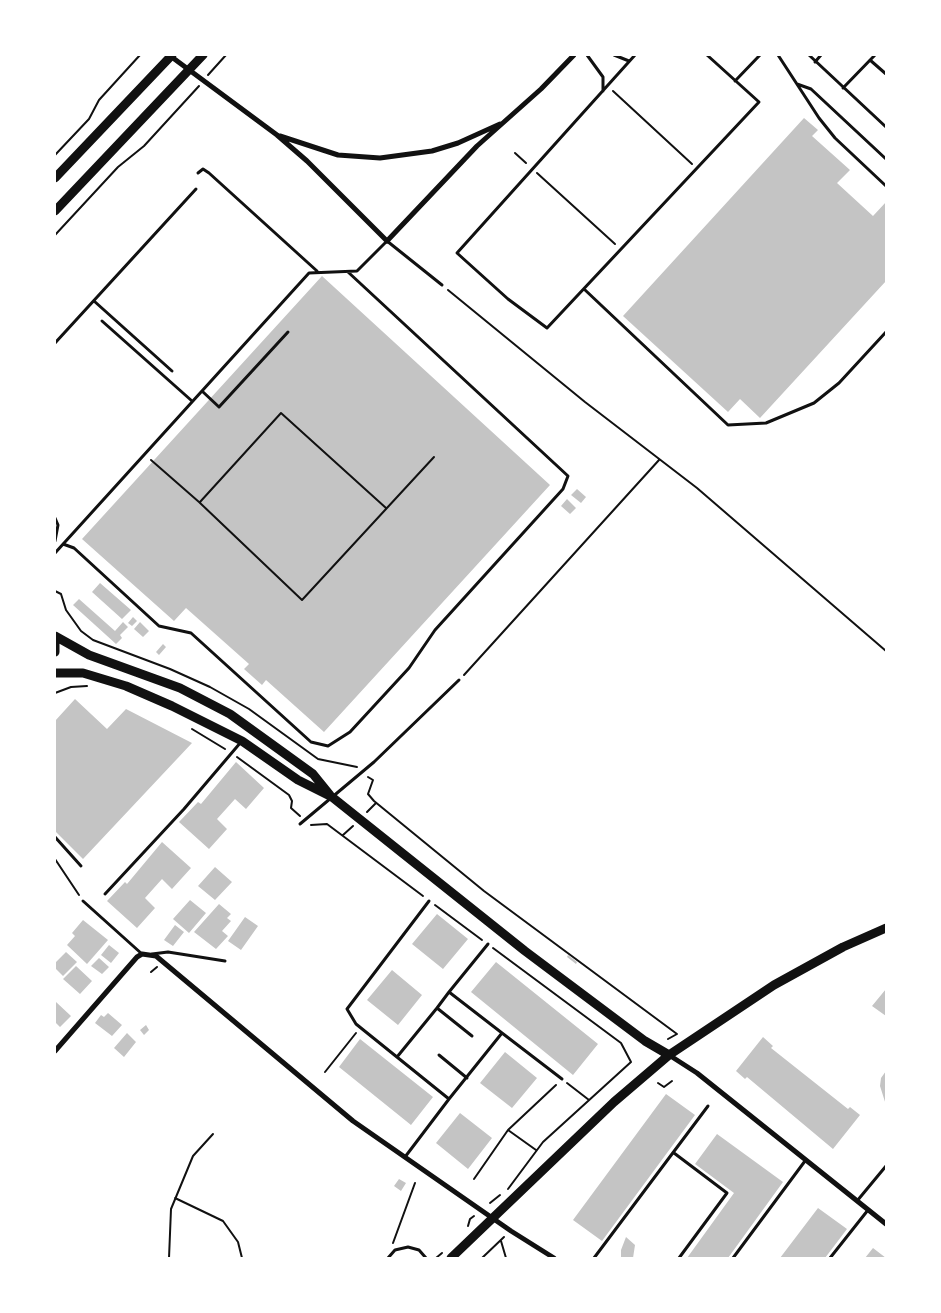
<!DOCTYPE html>
<html>
<head>
<meta charset="utf-8">
<style>
	body { margin:0 }
	#map { position:relative; width:941px; height:1313px; overflow:hidden; background:#fff; font-family:"Space Grotesk",sans-serif }
	canvas { display:block }
	.frame { position:absolute; inset:0; border:56px solid #fff; pointer-events:none }
</style>
</head>
<body>
<div id="map">
<canvas width="941" height="1313"></canvas>
<div class="frame"></div>
</div>
<script>
const c = document.querySelector('canvas').getContext('2d');
c.lineJoin = 'round';
function paint(path, color) { c.fillStyle = color; c.fill(path, 'evenodd'); }
const poly = rows => new Path2D(rows.map(r => 'M' + r).join(''));
function strokePath(path, color, width, dash) { c.strokeStyle = color; c.lineWidth = width; c.lineCap = dash ? 'butt' : 'round'; c.setLineDash(dash || []); c.stroke(path); }
const building = poly([
	[804,118,818,130,812,136,850,170,837,183,873,216,886,202,886,281,760,418,740,399,728,412,623,316],
	[322,276,550,485,324,732,266,680,262,685,244,669,249,664,186,608,174,621,82,539],
	[577,489,586,497,581,503,571,495],
	[567,499,576,508,570,514,561,506],
	[100,583,131,610,122,619,92,592],
	[79,599,115,631,123,622,128,627,120,635,122,638,116,644,73,605],
	[133,617,137,621,132,626,128,623],
	[140,622,149,631,143,637,134,629],
	[163,644,166,647,159,655,156,652],
	[75,699,107,729,126,709,192,743,83,859,55,831,55,721],
	[236,762,264,788,246,809,235,799,217,819,227,829,209,849,179,822,198,802,201,804],
	[162,842,191,868,172,889,162,879,145,898,155,908,137,928,107,901,125,882,127,884],
	[215,867,232,882,215,900,198,886],
	[190,900,206,913,189,933,173,919],
	[219,904,231,914,227,918,231,921,222,931,228,936,216,949,194,932],
	[437,914,468,939,443,969,412,944],
	[245,917,258,926,241,950,228,941],
	[83,920,108,940,87,964,67,945,75,936,72,933],
	[175,925,184,932,173,946,164,940],
	[109,945,119,953,111,963,101,955],
	[66,952,77,962,63,976,55,968,55,963],
	[568,955,577,962,576,964,567,957],
	[99,958,109,967,102,974,91,966],
	[496,962,598,1044,573,1075,471,992],
	[76,966,92,981,80,994,63,979],
	[392,970,422,995,398,1025,367,1000],
	[886,989,886,1016,872,1006],
	[56,1002,71,1016,60,1027,55,1022],
	[108,1013,122,1025,112,1036,95,1023,101,1015,104,1017],
	[146,1025,149,1030,144,1035,140,1030],
	[127,1033,136,1042,124,1057,114,1048],
	[763,1037,773,1046,771,1048,848,1109,850,1107,860,1115,833,1149,747,1077,745,1079,736,1071],
	[360,1039,433,1097,411,1125,339,1067],
	[505,1052,537,1078,512,1108,480,1083],
	[886,1071,886,1105,880,1086,881,1078],
	[666,1094,695,1115,602,1241,573,1220],
	[460,1113,492,1138,468,1169,436,1143],
	[717,1134,783,1182,728,1258,687,1258,734,1193,695,1164],
	[399,1179,406,1183,401,1191,394,1186],
	[818,1208,847,1229,825,1258,780,1258],
	[626,1237,635,1245,633,1258,621,1258,621,1250],
	[873,1248,886,1258,865,1258]
]);
const path = poly([
	[208,75,226,55],
	[613,91,692,164],
	[515,153,526,163],
	[55,155,89,119,99,100,140,55],
	[537,173,615,244],
	[55,235,118,167,144,146,199,86],
	[448,290,585,402,697,488,886,651],
	[151,460,199,502,302,600,434,457],
	[200,502,281,413,386,508],
	[55,591,61,594,66,610,81,631,93,640,170,669,210,687,249,709,318,759,357,767],
	[464,675,659,460],
	[55,693,71,687,87,686],
	[192,729,225,749],
	[237,757,289,795,292,801,291,808,300,816],
	[368,777,373,780,368,794,374,801,484,891,677,1034,668,1039],
	[367,812,376,803],
	[311,825,327,824,423,896],
	[343,835,353,826],
	[55,859,79,895],
	[435,905,482,940],
	[493,948,621,1043,631,1062,543,1142,508,1189],
	[151,972,157,967],
	[325,1072,356,1033],
	[567,1083,589,1100],
	[658,1083,664,1087,672,1081],
	[508,1130,536,1150],
	[474,1179,508,1130,556,1085],
	[175,1198,223,1221,238,1242,242,1258],
	[490,1203,500,1195],
	[468,1226,470,1219,474,1216],
	[501,1241,506,1258],
	[393,1243,415,1183],
	[169,1258,171,1209,193,1156,213,1134],
	[436,1258,442,1253],
	[482,1258,504,1237]
]);
const service = poly([
	[587,55,603,77,603,91],
	[614,55,629,61],
	[635,55,457,253,508,299,547,328,759,102,707,55],
	[778,55,819,118,835,138,886,186],
	[809,55,886,127],
	[870,60,886,74],
	[815,62,821,55],
	[735,81,760,55],
	[797,84,811,89,886,159],
	[843,88,875,55],
	[198,173,203,169,209,173,317,271],
	[584,289,728,425,766,423,814,403,839,383,886,332],
	[94,301,172,371],
	[102,321,192,401],
	[55,343,196,189],
	[202,391,219,407,288,332],
	[55,518,58,525,55,541],
	[63,544,74,548,159,626,191,633,311,742,328,746,350,732,409,668,435,630,563,489,568,476,348,272],
	[55,553,309,273,357,271,387,241,442,285],
	[300,824,374,762,459,680],
	[55,837,81,866],
	[105,894,184,809,241,742],
	[83,901,142,954],
	[488,944,449,992,502,1033],
	[152,954,168,952,225,961],
	[437,1008,449,992],
	[439,1055,467,1078],
	[397,1057,437,1008,472,1036],
	[449,1099,502,1033,562,1079],
	[674,1153,727,1193,679,1258],
	[405,1157,449,1099,356,1024,347,1009,429,901],
	[857,1201,886,1166],
	[388,1258,395,1250,408,1247,419,1250,426,1258],
	[594,1258,708,1106],
	[733,1258,805,1161],
	[830,1258,868,1210]
]);
const minor = poly([
	[169,55,277,135,307,161,387,241,477,146,541,89,574,55],
	[280,136,338,155,380,158,432,151,458,143,500,124],
	[55,1051,137,957,142,954,156,956,353,1121,511,1231,554,1258],
	[669,1055,697,1073,886,1224]
]);
const tertiary = poly([
	[55,636,89,655,180,688,230,714,313,774,330,795],
	[55,640,55,652],
	[55,673,83,673,126,686,172,706,242,741,298,780,332,797,525,951,645,1041,669,1055],
	[451,1258,614,1102,669,1055,774,985,843,947,886,928]
]);
const secondary = poly([
	[55,178,172,55],
	[55,211,203,55]
]);
paint(building, '#c4c4c4');
strokePath(path, '#111', 2);
strokePath(service, '#111', 3);
strokePath(minor, '#111', 5);
strokePath(tertiary, '#111', 9);
strokePath(secondary, '#111', 9);
</script>
</body>
</html>
